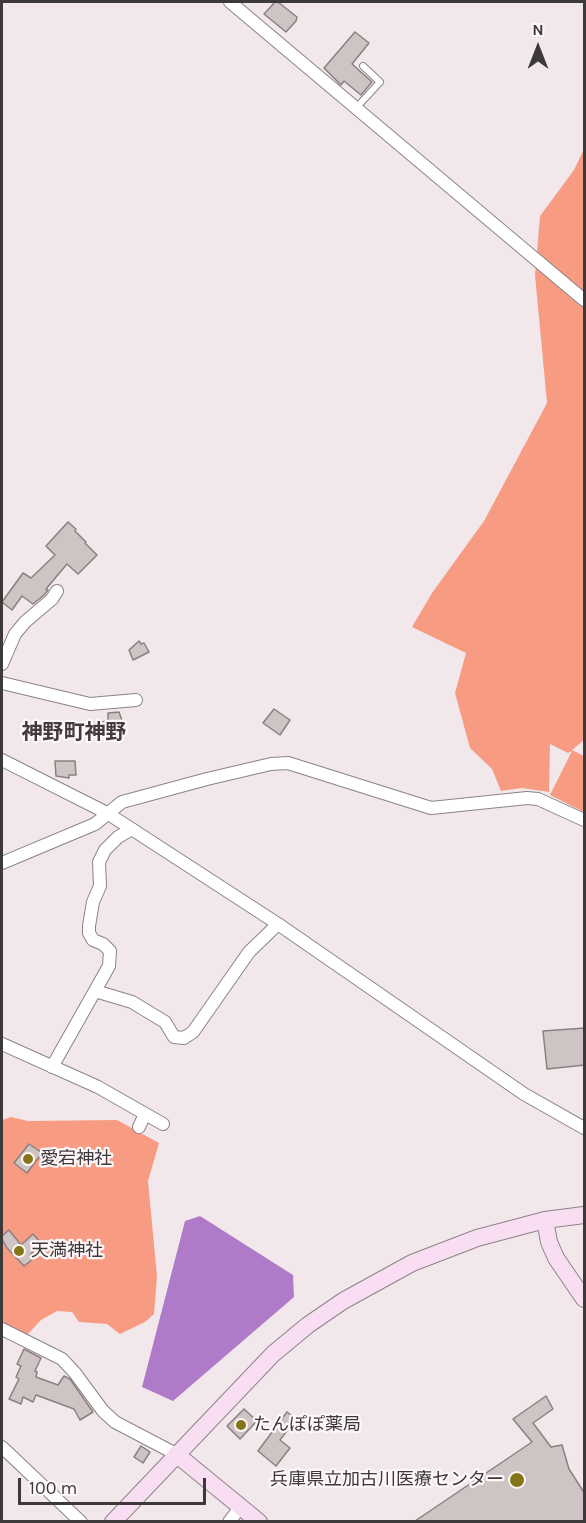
<!DOCTYPE html>
<html>
<head>
<meta charset="utf-8">
<style>
	body { margin:0 }
	#map { position:relative; width:586px; height:1523px; overflow:hidden; background:#f2e8eb; font-family:Karla,sans-serif }
	canvas { display:block }
	.frame { position:absolute; inset:0; border:3px solid #3d393a; pointer-events:none }
	.north { position:absolute; left:508px; top:18px; width:60px; height:60px; -webkit-text-stroke:4px #fef6f8; paint-order:stroke; rotate:0deg; font-size:16px; font-weight:700; line-height:24px; text-align:center; color:#3d393a }
	.north::after { content:''; display:block; margin:auto; width:21px; height:27px; background:#3d393a; clip-path:polygon(50% 0,100% 100%,50% 72%,0 100%) }
	.scale { position:absolute; left:18px; top:1478px; width:188px; height:27px; box-sizing:border-box; border:3px solid #3d393a; border-top:0; padding-left:8px; font-size:18px; line-height:21px; white-space:nowrap; color:#3d393a; -webkit-text-stroke:4px #fef6f8; paint-order:stroke }
</style>
</head>
<body>
<div id="map">
<canvas width="586" height="1523"></canvas>
<div class="frame"></div>
<div class="north">N</div>
<div class="scale">100 m</div>
</div>
<script>
const c = document.querySelector('canvas').getContext('2d');
c.lineJoin = 'round';
function paint(path, color) { c.fillStyle = color; c.fill(path, 'evenodd'); }
const poly = rows => new Path2D(rows.map(r => 'M' + r).join(''));
function strokePath(path, color, width, dash) { c.strokeStyle = color; c.lineWidth = width; c.lineCap = dash ? 'butt' : 'round'; c.setLineDash(dash || []); c.stroke(path); }
function label(font, color, halo, rows, align = 'center') {
  c.font = font + ' Karla,"Noto Sans JP",sans-serif'; c.lineWidth = 4.5; c.setLineDash([]); c.textBaseline = 'middle'; c.strokeStyle = halo; c.fillStyle = color; for (const [text, x, y, turn = 0] of rows) {
    c.save(); c.translate(x, y); c.rotate((+turn || 0) * Math.PI / 180); c.textAlign = isNaN(turn) ? turn : align; if (halo) c.strokeText(text, 0, 0); c.fillText(text, 0, 0); c.restore();
  }
}
const green = poly([
	[584,149,584,740,572,750,584,756,584,812,550,795,572,751,568,753,550,744,549,792,522,788,501,791,492,769,470,748,455,693,466,653,412,627,432,593,484,521,547,403,535,275,540,216,574,170],
	[11,1117,28,1121,117,1120,159,1143,148,1181,157,1276,154,1314,145,1322,120,1334,107,1324,79,1322,72,1312,57,1311,41,1320,26,1336,2,1323,2,1120]
]);
const water = poly([
	[200,1216,293,1275,294,1297,173,1401,142,1387,185,1221]
]);
const building = poly([
	[275,2,278,2,297,17,296,21,286,32,264,14,275,2],
	[355,32,369,43,352,64,372,82,361,95,344,81,341,85,324,68,355,32],
	[68,522,76,529,75,531,86,542,85,543,97,555,78,574,67,564,46,589,48,590,44,595,33,604,22,596,12,610,2,602,23,573,31,578,55,555,46,546,68,522],
	[139,641,141,644,144,643,149,652,133,660,129,650,139,641],
	[274,709,290,720,280,735,263,723,274,709],
	[119,712,126,732,96,737,94,723,108,721,108,713,119,712],
	[55,761,75,761,76,775,69,775,69,778,56,776,55,761],
	[585,1028,585,1065,547,1069,543,1031,585,1028],
	[29,1144,42,1153,27,1173,14,1163,29,1144],
	[9,1230,21,1245,33,1234,41,1243,30,1255,33,1259,24,1266,7,1248,2,1239,2,1236,9,1230],
	[24,1349,41,1358,35,1371,37,1372,36,1377,58,1385,64,1376,70,1379,93,1412,80,1420,74,1409,36,1395,33,1402,23,1397,21,1404,9,1399,19,1379,16,1377,21,1366,17,1364,24,1349],
	[546,1396,553,1409,533,1423,551,1447,562,1445,569,1469,585,1494,585,1521,415,1521,532,1442,513,1419,546,1396],
	[244,1409,257,1421,240,1439,227,1426,244,1409],
	[287,1412,296,1419,280,1440,290,1448,276,1466,258,1451,287,1412],
	[141,1446,150,1452,143,1463,134,1457,141,1446]
]);
const lane = poly([
	[356,108,380,82,363,66]
]);
const street = poly([
	[230,2,584,300],
	[2,664,15,634,25,622,52,599,57,591],
	[2,683,90,704,136,700],
	[2,760,107,813,278,924,524,1094,584,1128],
	[2,863,95,824,122,802,207,779,271,764,288,763,431,808,527,798,538,799,584,820],
	[95,991,132,1002,165,1022,174,1037,184,1038,193,1032,249,952,278,924],
	[2,1044,98,1087,163,1124],
	[52,1067,109,966,110,951,103,944,93,940,89,933,89,926,93,902,100,886,99,862,105,850,118,837,132,829],
	[139,1127,145,1114],
	[2,1329,62,1359,75,1373,103,1411,115,1422,176,1454],
	[2,1447,81,1522],
	[229,1522,241,1506]
]);
const secondary = poly([
	[545,1220,549,1242,556,1258,584,1299],
	[176,1454,259,1522],
	[113,1522,273,1354,308,1325,343,1301,412,1263,477,1238,545,1220,584,1215]
]);
const markers = [
	[28,1159,6,"#847517"],
	[19,1251,6,"#847517"],
	[241,1425,6,"#847517"],
	[517,1480,8,"#847517"]
];
const poiNames = [
	["愛宕神社",40,1159],
	["天満神社",31,1251],
	["たんぽぽ薬局",253,1425],
	["兵庫県立加古川医療センター",504,1480,"right"]
];
const quarterNames = [
	["神野町神野",74,733]
];
paint(green, '#f79c82');
paint(water, '#af7bc8');
paint(building, '#cfc4c4');
strokePath(building, '#8a8080', 1.5);
strokePath(lane, '#8c8386', 8);
strokePath(street, '#8c8386', 14);
strokePath(secondary, '#8c8386', 18);
strokePath(lane, '#fff', 6);
strokePath(street, '#fff', 12);
strokePath(secondary, '#f9def3', 16);
for (const [x, y, r, color] of markers) { const dot = new Path2D(); dot.arc(x, y, r, 0, 2 * Math.PI); c.fillStyle = color; c.fill(dot); strokePath(dot, '#fef6f8', 2); }
label('18px', '#3d393a', '#fef6f8', poiNames, 'left');
label('bold 21px', '#423a3c', '#fef6f8', quarterNames);
</script>
</body>
</html>
